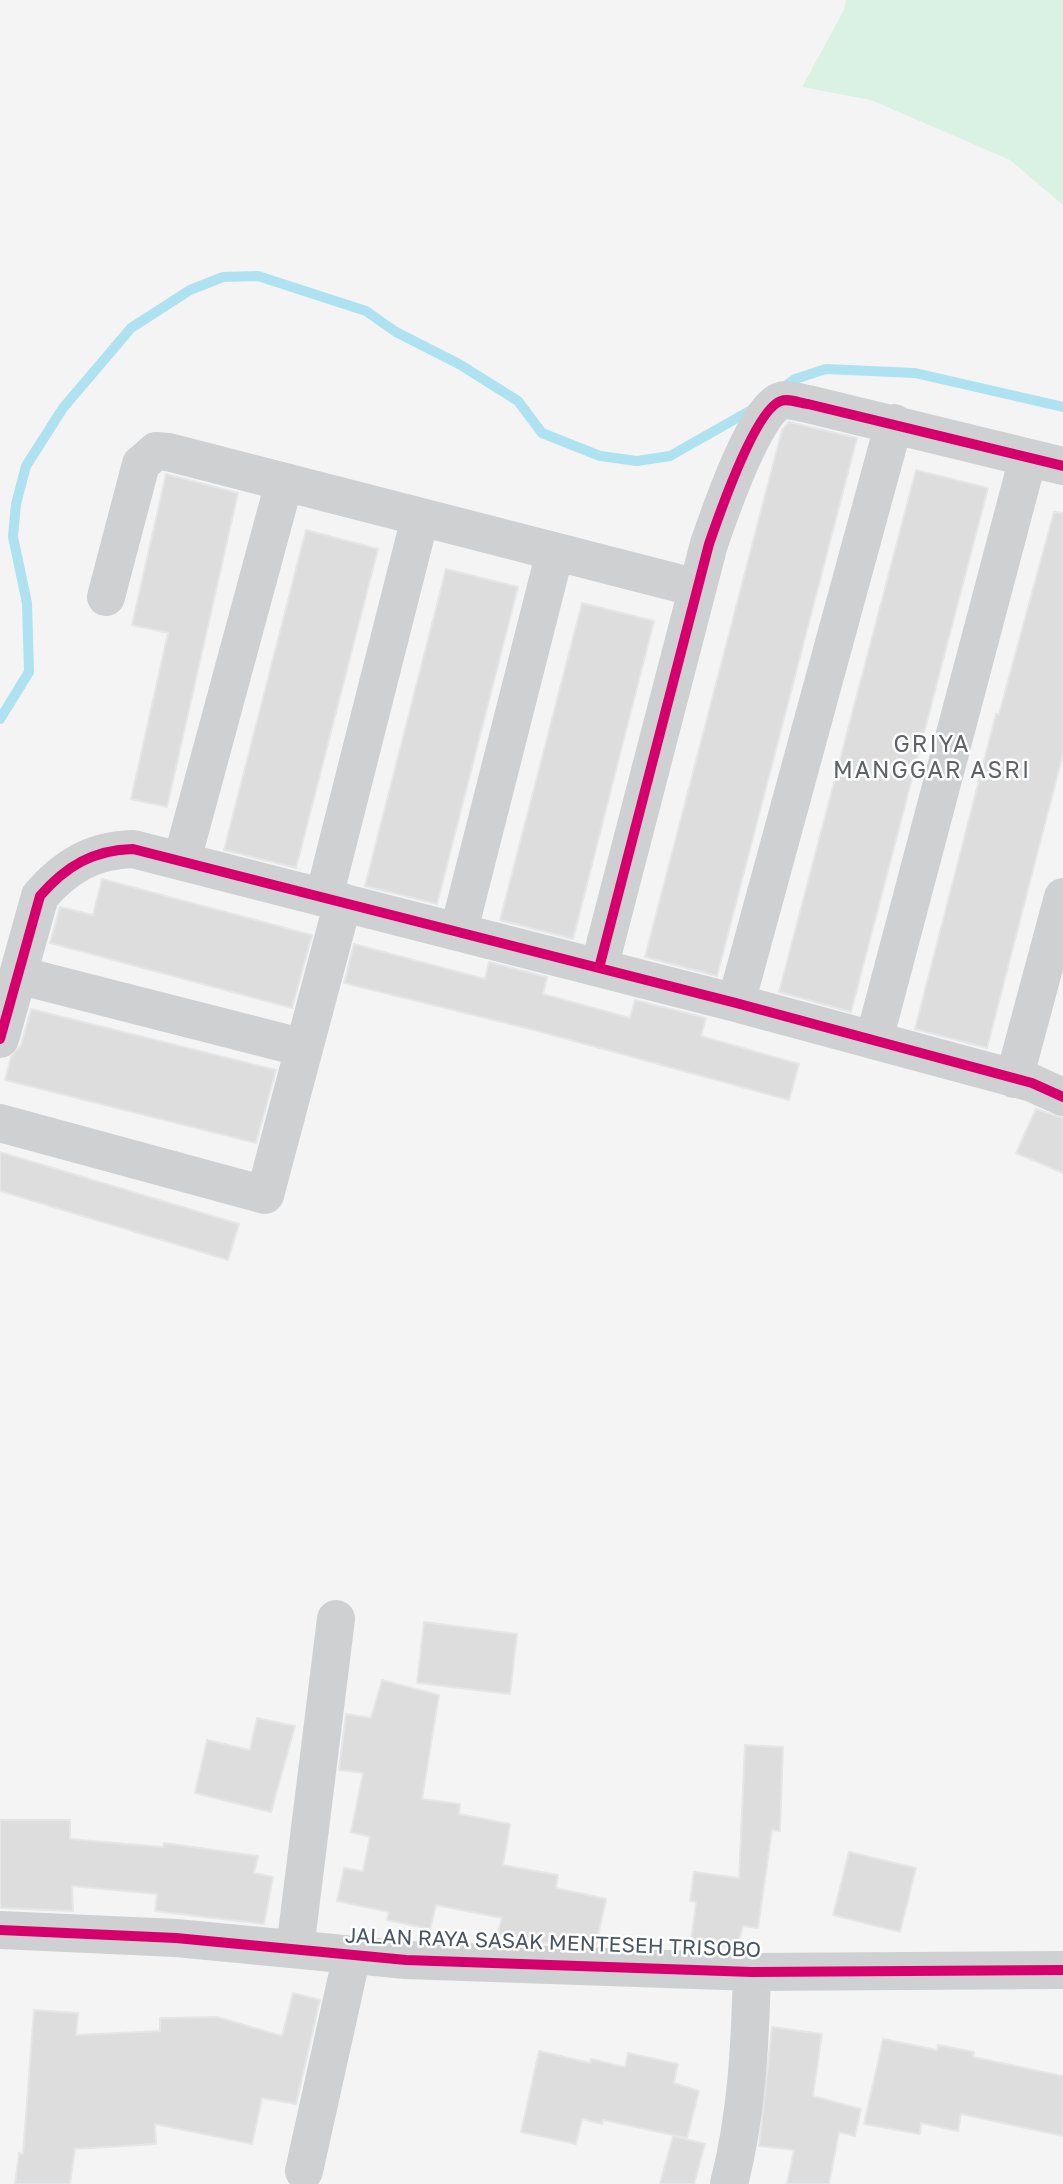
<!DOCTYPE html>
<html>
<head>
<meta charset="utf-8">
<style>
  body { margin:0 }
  canvas { display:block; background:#f4f4f4 }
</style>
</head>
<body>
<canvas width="1063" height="2184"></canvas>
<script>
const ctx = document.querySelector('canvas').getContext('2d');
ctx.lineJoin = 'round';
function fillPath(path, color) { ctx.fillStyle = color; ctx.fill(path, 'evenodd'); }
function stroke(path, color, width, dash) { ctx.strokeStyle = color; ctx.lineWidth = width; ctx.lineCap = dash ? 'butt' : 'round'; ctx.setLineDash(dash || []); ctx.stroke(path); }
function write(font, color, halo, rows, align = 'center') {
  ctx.font = font + ' "Golos Text",sans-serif'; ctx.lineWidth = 5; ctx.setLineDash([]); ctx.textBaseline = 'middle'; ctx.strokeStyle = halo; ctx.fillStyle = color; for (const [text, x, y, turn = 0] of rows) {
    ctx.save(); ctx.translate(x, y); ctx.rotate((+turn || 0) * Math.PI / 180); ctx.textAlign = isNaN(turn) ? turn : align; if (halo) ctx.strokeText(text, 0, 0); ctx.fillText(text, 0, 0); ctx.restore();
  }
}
const green = new Path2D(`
  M846 0H1063V205L1010 160 871 100 802 87 844 10Z`);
const stream = new Path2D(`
  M781 389 795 379 826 369 915 373 1063 407
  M0 719 29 672 27 603 13 537 16 504 26 466 63 408 131 328 190 290 223 277 258 276 366 311 396 332 459 364 518 401 542 433 600 456 637 461 670 456 753 409`);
const building = new Path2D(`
  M789 422 857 438 717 976 645 957 782 430Z
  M916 470 988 488 851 1012 779 992Z
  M166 474 238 493 167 807 131 799 168 633 132 625Z
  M1054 512 1063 513V754L987 1048 915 1029 996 714H999Z
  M306 530 378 549 296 868 224 850Z
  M446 569 518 587 437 904 365 886Z
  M582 603 654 621 573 939 500 920Z
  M102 879 312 935 292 1008 50 943 60 907 93 915Z
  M354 944 485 979 489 962 547 977 543 994 630 1018 635 1000 706 1018 701 1036 799 1064 789 1100 534 1030 344 983Z
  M31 1009 276 1070 256 1143 5 1080 11 1057 21 1045Z
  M1036 1109 1063 1118V1173L1016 1153Z
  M0 1152 239 1224 228 1260 0 1191Z
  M424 1622 517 1634 510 1694 417 1683Z
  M382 1680 439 1695 422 1799 460 1804 459 1814 510 1824 503 1865 558 1875 556 1888 606 1899 596 1945 523 1942 497 1935 502 1918 436 1905 430 1929 387 1920 389 1912 337 1901 344 1868 363 1871 370 1837 351 1832 363 1773 339 1770 346 1714 371 1718Z
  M257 1718 295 1726 271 1812 195 1793 207 1740 250 1750Z
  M745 1745 783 1747 780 1831 772 1830 758 1928 743 1926 737 1948 691 1942 696 1902 690 1901 694 1872 739 1878Z
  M0 1820H70V1839L163 1847 164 1843 258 1856 254 1873 273 1877 264 1924 155 1911 157 1894 72 1886 73 1911 0 1908Z
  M849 1852 916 1868 900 1932 833 1915Z
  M293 1993 320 2000 296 2104 262 2098 252 2144 155 2124 156 2144 75 2149 70 2184H15L19 2153 23 2154 34 2010 78 2013 76 2035 160 2031V2018L217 2017 282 2036Z
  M772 2027 822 2034 813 2096 861 2109 855 2136 839 2132 829 2184H787L794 2150 759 2146Z
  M883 2039 937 2050 938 2045 974 2052 973 2057 1063 2076V2136L961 2114 958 2131 921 2123 920 2134 864 2124Z
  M539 2051 590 2063 591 2059 625 2067 628 2053 678 2064 674 2083 699 2091 687 2138 603 2120 602 2124 582 2119 576 2144 521 2132Z
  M673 2136 705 2144 694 2184H660Z`);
const minor = new Path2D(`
  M106 597 141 464 156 451 168 452 697 588
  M182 860 284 483
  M324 897 420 518
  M459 930 555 552
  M599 968 709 544C718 518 755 409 781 401 788 398 800 403 808 404L1063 466
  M18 975 304 1048
  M736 1003 894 423
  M0 1039 40 896C66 866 93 850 133 849L736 1003 1032 1083 1063 1097
  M874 1040 1028 458
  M1014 1079 1063 897
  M0 1123 265 1195 343 902
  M0 1930 176 1938 406 1960 752 1972 1063 1970
  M295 1949 336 1619
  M304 2171 352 1955
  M729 2184C747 2114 750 2044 752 1972`);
const cycleway = new Path2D(`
  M599 968 709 544C718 518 755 409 781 401 788 398 800 403 808 404L1063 466
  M0 1039 40 896C66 866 93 850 133 849L736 1003 1032 1083 1063 1097
  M0 1930 176 1938 406 1960 752 1972 1063 1970`);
const streetNames = [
  ["JALAN RAYA SASAK MENTESEH TRISOBO",553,1943,2]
];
const neighbourhoodNames = [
  ["GRIYA",932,745],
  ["MANGGAR ASRI",932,771]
];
fillPath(green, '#d9f2e3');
stroke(stream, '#aee2f0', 10);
fillPath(building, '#ddddde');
stroke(building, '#e5e6e7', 2);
stroke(minor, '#ced0d2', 38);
stroke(cycleway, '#d6006c', 10);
write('21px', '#4a5661', '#fff', streetNames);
ctx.letterSpacing = '2px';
write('23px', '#5f6368', '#fff', neighbourhoodNames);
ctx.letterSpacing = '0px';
</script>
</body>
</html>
